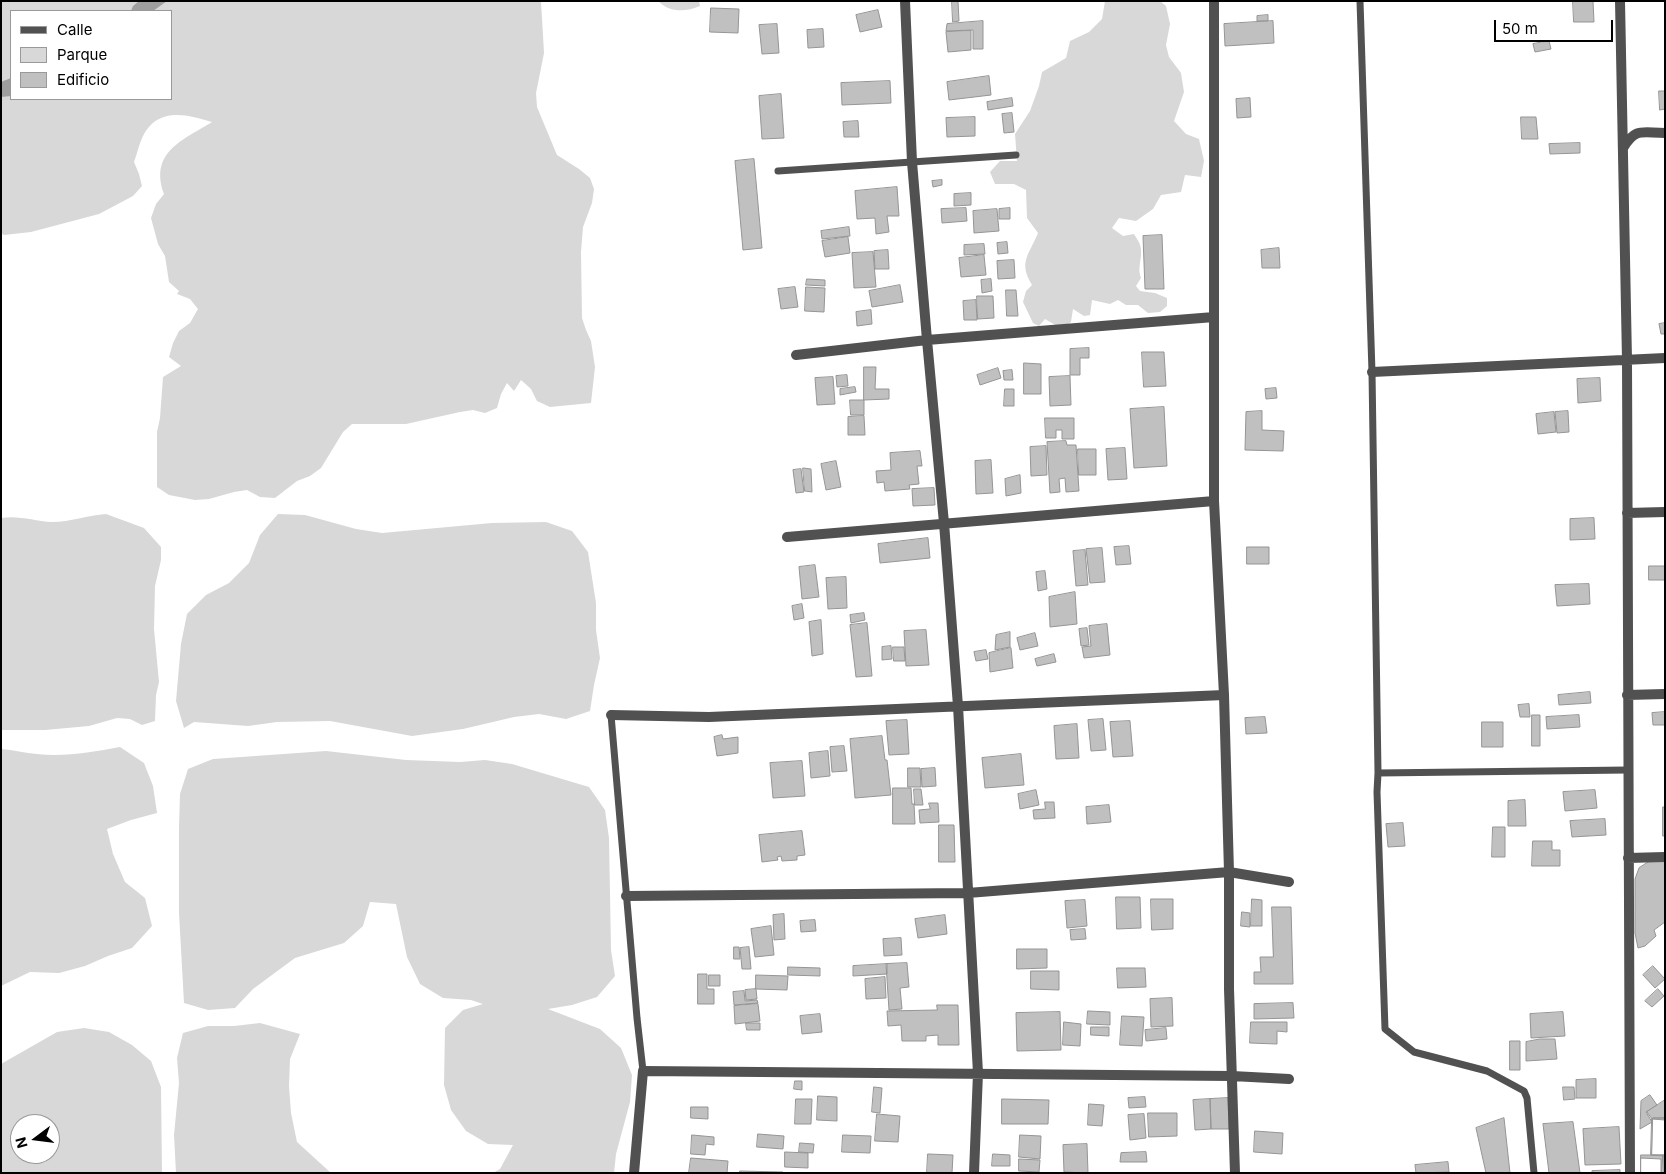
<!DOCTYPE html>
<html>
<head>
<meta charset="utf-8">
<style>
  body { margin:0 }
  #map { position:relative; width:1666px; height:1174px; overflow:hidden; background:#fff; font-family:Inter,sans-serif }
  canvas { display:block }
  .frame { position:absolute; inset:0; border:2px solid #000; pointer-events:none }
  .legend { position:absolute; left:10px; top:10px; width:162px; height:90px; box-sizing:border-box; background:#fff; border:1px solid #999; margin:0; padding:6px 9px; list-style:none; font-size:15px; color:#000 }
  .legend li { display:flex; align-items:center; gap:10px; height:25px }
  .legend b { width:25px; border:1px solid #999 }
  .north { position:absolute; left:10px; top:1114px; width:50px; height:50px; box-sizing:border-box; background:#fff; border:1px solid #999; border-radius:50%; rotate:255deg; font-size:14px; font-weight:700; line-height:20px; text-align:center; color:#000 }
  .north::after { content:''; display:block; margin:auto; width:18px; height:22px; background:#000; clip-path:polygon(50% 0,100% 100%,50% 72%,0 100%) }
  .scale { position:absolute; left:1494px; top:20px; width:119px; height:22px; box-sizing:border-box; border:2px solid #000; border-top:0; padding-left:6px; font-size:15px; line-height:18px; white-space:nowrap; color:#000; -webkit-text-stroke:4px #fff; paint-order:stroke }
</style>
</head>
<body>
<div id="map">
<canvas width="1666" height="1174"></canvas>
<div class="frame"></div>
<ul class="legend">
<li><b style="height:6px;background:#515151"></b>Calle</li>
<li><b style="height:14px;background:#d8d8d8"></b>Parque</li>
<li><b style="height:14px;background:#c0c0c0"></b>Edificio</li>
</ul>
<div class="north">N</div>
<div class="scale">50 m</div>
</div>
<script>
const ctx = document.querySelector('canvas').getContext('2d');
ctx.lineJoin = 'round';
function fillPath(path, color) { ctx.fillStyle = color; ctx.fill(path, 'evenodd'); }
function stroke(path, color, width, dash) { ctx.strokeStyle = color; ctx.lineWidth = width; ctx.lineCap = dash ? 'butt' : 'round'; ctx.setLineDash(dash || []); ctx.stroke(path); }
const green = new Path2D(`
  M1 1H541L544 53 536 93 537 107 557 155 579 169 590 178 594 189 592 203 583 227 581 252 582 318 586 330 591 341 595 367 591 403 550 407 537 401 531 389 521 380 514 391 507 383 501 394 497 408 485 413 473 410 460 412 406 424H352L343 432 321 468 310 476 297 481 275 498 260 497 247 490 234 492 209 499 195 500 169 495 157 487V432L160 418 163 377 181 366 169 357 173 343 179 331 190 323 198 309 190 299 177 294 179 291 169 282 165 256 158 244 151 218 156 204 164 194C149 152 183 140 212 122 186 114 158 107 143 136 139 144 137 154 134 162L139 174 142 186 133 196 99 214 31 232 4 235 1 233ZM11 11H171V99H11Z
  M658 1H699L700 6C686 12 670 13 658 1Z
  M1105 1H1160L1166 6 1170 24 1166 45 1169 57 1181 73 1184 92 1174 121 1186 134 1199 139 1204 161 1201 177 1185 175 1181 192 1161 195 1153 209 1136 221 1119 218 1112 228 1123 236 1134 234C1137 239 1141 244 1141 250 1142 260 1137 268 1141 278L1136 286 1140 291 1155 293 1167 298V306L1160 312 1148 313 1138 305H1126L1118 300 1110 304 1092 300 1090 315 1084 316 1073 309 1071 322 1062 329 1045 319 1039 326 1033 323 1023 302 1026 291 1032 285C1018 262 1029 255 1038 233L1027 218 1026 190 1014 184H995L990 172 1000 161H1017L1015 134 1030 111 1039 86 1042 72 1066 58 1070 41 1089 32 1102 19Z
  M106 514 144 528 161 547V560L155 586 154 629 159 682 156 695 155 721 142 725 130 719 117 718 89 726 45 730H1V518C19 515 34 521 52 522 70 522 88 515 106 514Z
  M278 514 305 515 356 529 382 533 492 523 546 522 572 531 588 552 596 603V630L600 658 594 685 590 711 566 719 539 714 514 717 463 729 412 736 330 721 277 722 248 726 194 722 184 728 176 701 181 644 187 614 206 595 229 583 249 563 260 535Z
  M120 747 144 763 153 786 157 813 131 820 107 829 113 854 125 882 145 898 152 926 132 948 108 956 85 966 59 973 30 972 1 986V749C13 750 25 753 37 754 65 757 92 752 120 747Z
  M326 751 406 760 460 762 485 760 512 764 589 787 605 810 609 838 611 950 615 976 597 997 572 1005 548 1009 600 1029 621 1048 632 1075 630 1102 616 1154 614 1173H493L500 1169 513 1145 488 1144 466 1131 451 1110 444 1085 445 1028 463 1010 483 1004 471 1000 443 998 420 984 407 957 396 904 370 902 363 926 344 943 295 958 253 989 235 1008 208 1010 184 1003 179 913V827L180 794 188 769 213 759Z
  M260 1023 300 1034 290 1059 289 1086 291 1113 297 1142 331 1173H176L174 1135 179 1083 177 1058 183 1033 208 1026H234Z
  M84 1028 109 1032 132 1045 151 1061 161 1087 162 1173H1V1064L57 1032ZM20 1124H50V1154H20Z`);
const water = new Path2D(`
  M139 1H167L153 11H131L133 6Z
  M11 78V96L1 97V82Z`);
const building = new Path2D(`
  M952 1H958L959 21 953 22Z
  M1573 1H1593L1594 22H1574Z
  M711 8 739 9 738 33 710 32Z
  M878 10 882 27 860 32 856 15Z
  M1268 15V21H1257V16Z
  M983 21V49H973V30L946 31 947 24Z
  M1273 21 1274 43 1225 46 1224 24Z
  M777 24 779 53 762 54 759 25Z
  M823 29 824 47 808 48 807 30Z
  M971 31V50L948 52 946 32Z
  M1549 41 1551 49 1535 52 1533 44Z
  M989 76 991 95 949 100 947 82Z
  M890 81 891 103 842 105 841 83Z
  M1659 91H1665V109L1660 110Z
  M781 94 784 138 762 139 759 96Z
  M1012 98 1013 106 988 110 987 102Z
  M1250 98 1251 117 1237 118 1236 99Z
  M1012 113 1014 132 1004 133 1002 114Z
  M975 117V136L947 137 946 118Z
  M1521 117H1536L1538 139H1522Z
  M858 121 859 137H844L843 122Z
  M1580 143V153L1550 154 1549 144Z
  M754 159 762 248 743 250 735 161Z
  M942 180V185L933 187 932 181Z
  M897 187 899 216H887L889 232 876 234 875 218 857 219 855 191Z
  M971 193V205L954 206V194Z
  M966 208 967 221 942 223 941 209Z
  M1010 208V219H999V209Z
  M997 209 999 231 974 233 973 211Z
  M849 227 850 236 822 239 821 231Z
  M1162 235 1164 289H1145L1143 236Z
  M848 237 850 253 825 257 822 241Z
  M1007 242 1008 253 998 254 997 243Z
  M984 244 985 254 964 255V245Z
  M1279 248 1280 268H1262L1261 250Z
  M888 250 889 269H875L874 251Z
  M873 252 876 287 854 288 852 253Z
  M984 255 986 275 961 277 959 258Z
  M1014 260 1015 278 998 279 997 261Z
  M807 279 825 280V286L806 285Z
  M991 279 992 291 982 293 981 280Z
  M900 285 903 302 872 307 869 291Z
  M795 287 798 307 781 309 778 289Z
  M806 287 825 288 824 312 805 311Z
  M1006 290H1016L1018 316H1007Z
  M977 296H993L994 318 978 319Z
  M976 300 977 320H964L963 301Z
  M871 310 872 324 857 326 856 312Z
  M1665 323V334H1661L1659 324Z
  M1089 348V358H1080V375H1070V349Z
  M1142 352H1164L1166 386 1144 387Z
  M1024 363 1041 364V394H1024Z
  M864 367H876L875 389H889V399L864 400Z
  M998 368 1001 378 980 385 977 375Z
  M1012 370 1013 380H1004L1003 371Z
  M847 375 848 386 837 387 836 376Z
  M1070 376 1071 405 1050 406 1049 377Z
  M833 377 835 404 817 405 815 378Z
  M1600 378 1601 401 1578 403 1577 379Z
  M855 387 856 392 840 395V389Z
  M1276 388 1277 398 1266 399 1265 389Z
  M1005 389H1014V406H1004Z
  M850 400H864V415H851Z
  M1164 407 1167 466 1134 468 1130 409Z
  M1262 411V430L1284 431 1283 451 1245 450 1246 412Z
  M1568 411 1569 432 1557 433 1555 412Z
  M1554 412 1556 432 1538 434 1536 414Z
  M864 416 865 435H848V417Z
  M1045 418H1074V439H1062V430H1056V438H1046Z
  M1066 441 1067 445H1076L1079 491 1066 492 1065 478 1059 479 1060 492 1050 493 1047 442Z
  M1046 446 1047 475 1031 476 1030 447Z
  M1125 448 1127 479 1108 480 1106 449Z
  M1078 449H1096V475H1079Z
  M920 451 922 466H917L919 484 909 485 910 489 885 491 884 482 877 483 876 471 891 470 890 453Z
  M991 460 993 493 976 494 975 461Z
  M836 461 841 487 826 490 821 464Z
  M803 468 811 469 812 492 805 491Z
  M801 469 804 492 796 493 793 470Z
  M1020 475 1021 493 1006 496 1005 479Z
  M934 488 935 505 913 506 912 489Z
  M1594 518 1595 539 1570 540V519Z
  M928 538 930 558 880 563 878 544Z
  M1129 546 1131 564 1116 565 1114 547Z
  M1247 547H1269V564H1247Z
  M1102 548 1105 582 1090 583 1086 549Z
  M1085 550 1088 585 1076 586 1073 551Z
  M815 565 819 597 802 599 799 567Z
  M1649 566H1665V580H1649Z
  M1045 571 1047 589 1038 591 1036 572Z
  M846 577 847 608 828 609 826 578Z
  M1589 584 1590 604 1557 606 1555 585Z
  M1075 592 1077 624 1050 627 1049 597Z
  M802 604 804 618 794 620 792 606Z
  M864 613 865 620 851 623 850 615Z
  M821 620 823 654 812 656 809 622Z
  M867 623 872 676 856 677 850 625Z
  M1107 624 1110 655 1084 658 1082 647 1091 646 1089 626Z
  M1087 628 1089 645 1081 646 1079 629Z
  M926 630 929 665 906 666 904 631Z
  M1010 632V647L995 650 996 635Z
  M1035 633 1038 646 1020 650 1017 638Z
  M891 646 892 659 882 660V647Z
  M893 647H904L905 661H894Z
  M1011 648 1013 668 990 672 989 653Z
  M986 650 988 659 976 661 974 652Z
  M1054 654 1056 662 1037 666 1035 659Z
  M1590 692 1591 703 1559 705 1558 695Z
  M1529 704 1530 717H1520L1518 705Z
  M1665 712V725H1653L1652 713Z
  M1532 715H1540V746H1532Z
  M1579 715 1580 727 1547 729 1546 717Z
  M1265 717 1267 733 1246 734 1245 718Z
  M1103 719 1106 750 1091 751 1088 720Z
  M907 720 909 754 889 755 886 721Z
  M1130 721 1133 756 1113 757 1110 722Z
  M1482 722H1503V747H1482Z
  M1077 724 1079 758 1056 759 1054 726Z
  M722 735 723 739 738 737V753L717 756 714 737Z
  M882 736 885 760H887L891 795 855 798 850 739Z
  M844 746 847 771 832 772 830 747Z
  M828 751 830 776 811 778 809 753Z
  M1021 754 1024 785 985 788 982 758Z
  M802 761 805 796 773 798 770 763Z
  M908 768H920L921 787H908Z
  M935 768 936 786 922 787 921 769Z
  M893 788H911L912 804H914L915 824H893Z
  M914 789H921L923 805H915Z
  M1036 790 1039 805 1020 809 1018 794Z
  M1595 790 1597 808 1565 811 1563 792Z
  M1525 800 1526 826H1508V801Z
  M1045 802H1054L1055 818 1034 819 1033 810 1045 809Z
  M929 803H938L939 822 920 823 919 810 930 809Z
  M1109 805 1111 822 1087 824 1086 807Z
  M1663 807H1665V836H1663Z
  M1605 819 1606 835 1572 837 1570 821Z
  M1403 823 1405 846 1388 847 1386 824Z
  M939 825H954L955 862H939Z
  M1493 827H1505V857H1492Z
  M802 831 805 855 797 856V860L782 861 781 856 777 857 778 860 762 862 759 835Z
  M1533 841H1552V850H1560V866H1532Z
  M1650 861H1665V922L1654 930 1656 936 1645 946 1638 948 1635 933V879L1639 868Z
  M1116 897H1140L1141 928 1117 929Z
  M1151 899H1173V929L1152 930Z
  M1252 899 1262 900V926H1251Z
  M1085 900 1087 926 1067 928 1065 901Z
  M1272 907H1291L1293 984H1254V972H1261L1260 957H1273Z
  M1242 912 1250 913V927L1241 926Z
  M784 914 785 939 774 940 773 915Z
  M945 915 947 934 918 938 915 919Z
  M815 920 816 931 801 932 800 921Z
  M771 926 774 955 755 957 751 929Z
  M1085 929 1086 939 1071 940 1070 930Z
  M901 938 902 955 884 956 883 939Z
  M734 947H739L740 959H734Z
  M749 947 751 969H742L740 948Z
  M1017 949H1047V968L1017 969Z
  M907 963 909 987 900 988 902 1009 889 1010 886 964Z
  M887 964V974L853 976V966Z
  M1653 966 1665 979 1655 988 1643 975Z
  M788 967 820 968V976L788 975Z
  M1117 968H1145L1146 987 1118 988Z
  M1031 971H1059V990L1031 989Z
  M698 974H707V989H714V1004H698Z
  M709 975H720V986H709Z
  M756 975 788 976 787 990 756 989Z
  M885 977 886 998 866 999 865 979Z
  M756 989 757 999 746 1000 745 990Z
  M1658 989 1664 996 1652 1007 1645 1001Z
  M744 991 745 1001 757 1000 758 1003 734 1005 733 992Z
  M1172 998 1173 1026 1151 1027 1150 999Z
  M1293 1003 1294 1018 1254 1019V1004Z
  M758 1004 760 1021 735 1024 734 1006Z
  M937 1005H958L959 1045H938V1035L926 1036V1041H902L901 1025 888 1026 887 1011 937 1010Z
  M1088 1011 1110 1012V1025L1087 1024Z
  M1060 1012 1061 1050 1017 1051 1016 1013Z
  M1563 1012 1565 1036 1531 1038 1530 1014Z
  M820 1014 822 1032 802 1034 800 1016Z
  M1122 1016 1144 1017 1142 1046 1120 1045Z
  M1064 1022 1081 1024 1080 1046 1063 1045Z
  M1251 1022H1287V1032L1277 1031V1044L1250 1043Z
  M746 1023H760V1030H747Z
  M1091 1027H1109V1036L1091 1035Z
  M1166 1028 1167 1039 1146 1041 1145 1030Z
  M1540 1039H1555L1557 1059 1526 1061V1042Z
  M1510 1041H1520V1070H1510Z
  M1596 1079V1098H1576V1080Z
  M795 1081H802V1090L794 1089Z
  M874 1087 882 1088 880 1113 872 1112Z
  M1563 1087H1574L1575 1099 1564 1100Z
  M1650 1095 1657 1105 1646 1112 1652 1122 1640 1129 1641 1101Z
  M818 1096 837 1097V1121L817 1120Z
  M1145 1097 1146 1107 1129 1108 1128 1098Z
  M1228 1098 1229 1129H1211L1210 1099Z
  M796 1099H812L811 1124H795Z
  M1002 1099 1049 1100 1048 1124H1002Z
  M1210 1099 1211 1129 1195 1130 1193 1100Z
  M1665 1100V1118H1653L1652 1119 1647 1112Z
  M1089 1104 1104 1105 1102 1126 1088 1125Z
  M691 1107H708V1119L691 1118Z
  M1148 1113H1177V1136L1149 1137Z
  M877 1114 900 1116 898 1142 875 1141Z
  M1144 1114 1146 1138 1130 1140 1128 1115Z
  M1504 1118 1510 1173H1486L1476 1128Z
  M1653 1118H1665V1155H1652Z
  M1652 1119 1665 1120V1156L1651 1155Z
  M1573 1122 1580 1173H1549L1543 1124Z
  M1619 1127 1621 1164 1585 1165 1583 1129Z
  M1255 1131 1283 1133 1282 1154 1254 1152Z
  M758 1134 784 1136 783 1149 757 1147Z
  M692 1135 714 1137V1145L706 1144 705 1155 691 1154Z
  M843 1135 871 1136 870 1153 842 1152Z
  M1020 1135 1041 1136 1040 1159 1019 1157Z
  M800 1143 814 1144 813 1153 799 1152Z
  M1087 1144 1088 1173 1064 1172 1063 1145Z
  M785 1152 808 1153V1168L785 1167Z
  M1146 1152 1147 1162H1120L1121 1153Z
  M928 1154 953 1155 952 1173H927Z
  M993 1154 1010 1155V1166H992Z
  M1641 1155H1663V1173H1641Z
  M1663 1155H1665V1173H1662Z
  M691 1158 728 1161 727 1173H689Z
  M1641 1158 1661 1159V1173H1641Z
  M1019 1159 1040 1160 1039 1172 1019 1171Z
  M1448 1162 1449 1172 1416 1173 1415 1165Z
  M1620 1170V1173H1592V1171Z
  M740 1171 783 1172V1173H740Z`);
const service = new Path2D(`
  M1360 1 1372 372 1378 773 1377 792 1385 1029 1414 1052 1487 1071 1524 1091 1527 1098 1534 1173
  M778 171 1016 155
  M611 715 637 1018 643 1071
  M1378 773 1628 770`);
const minor = new Path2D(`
  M905 1 912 162 927 340 944 523 958 706 978 1073 974 1173
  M1214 1V501L1224 695 1229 872V989L1235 1173
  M1620 1 1627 360 1630 1173
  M1623 148C1636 127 1642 133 1665 133
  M796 355 927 340 1214 317
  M1372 372 1665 358
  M1627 513 1665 512
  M787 537 1214 501
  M1627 695 1665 694
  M611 715 709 717 1224 695
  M1628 858 1665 857
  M626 896 968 893 1229 872 1289 882
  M634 1173 643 1071 1232 1076 1289 1079`);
fillPath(green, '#d8d8d8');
fillPath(water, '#9f9f9f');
fillPath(building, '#c0c0c0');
stroke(building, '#959595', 1);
stroke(service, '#515151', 7);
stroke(minor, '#515151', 10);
</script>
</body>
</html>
